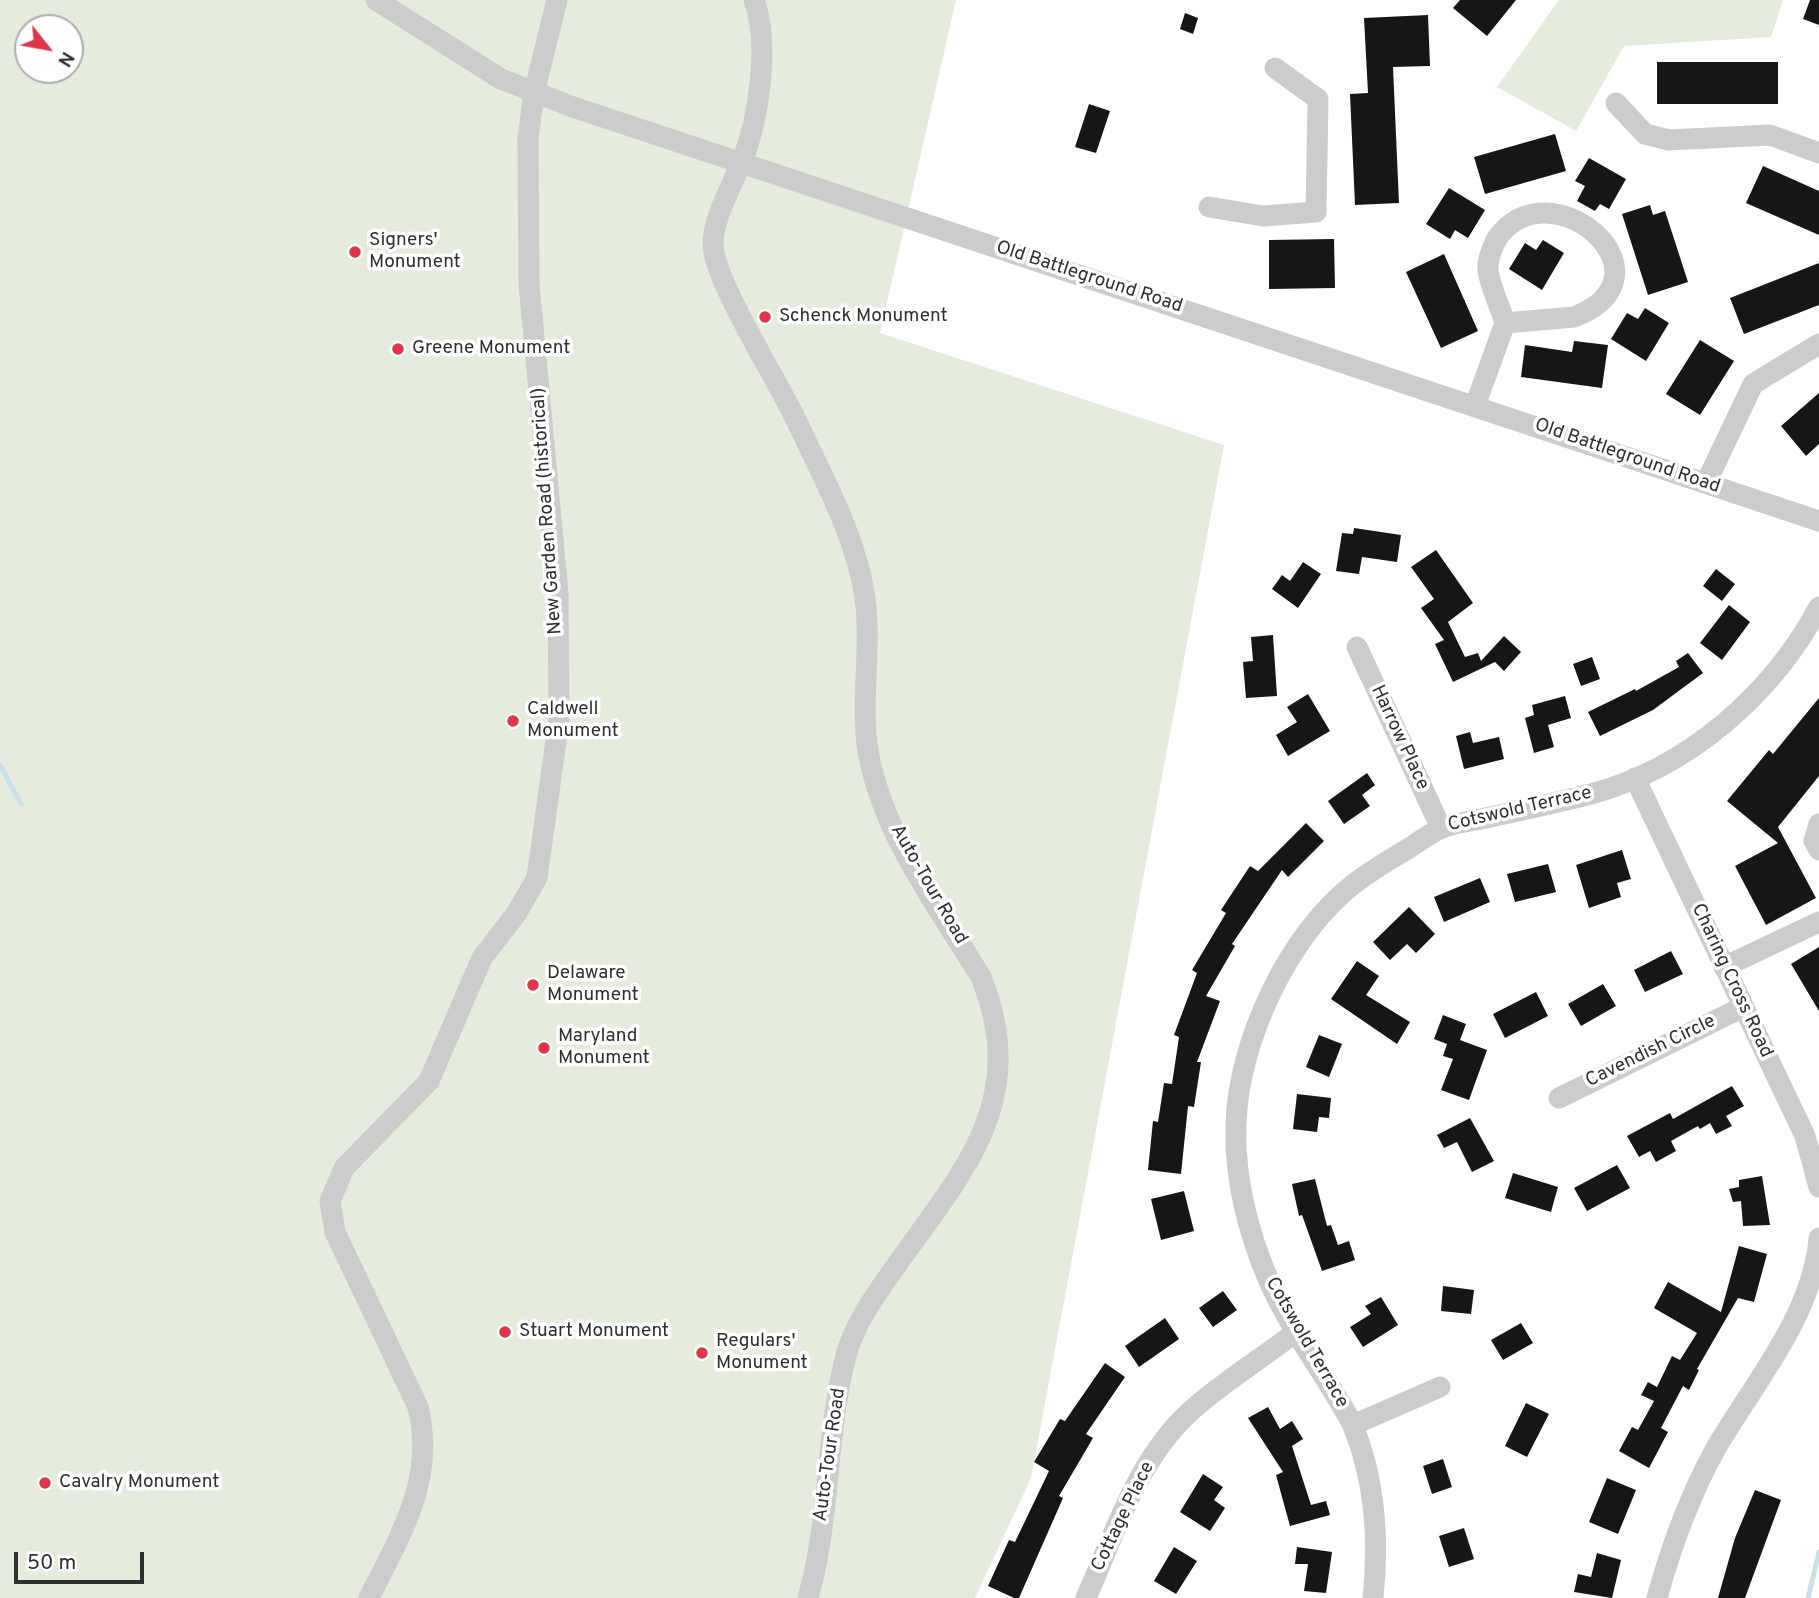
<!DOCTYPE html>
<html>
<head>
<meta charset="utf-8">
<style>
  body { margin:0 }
  #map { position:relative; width:1819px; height:1598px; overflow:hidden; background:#fff; font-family:Overpass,sans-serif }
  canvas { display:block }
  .north { position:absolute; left:14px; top:14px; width:70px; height:70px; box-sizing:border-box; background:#fff; border:2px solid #acacac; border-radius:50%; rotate:121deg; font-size:19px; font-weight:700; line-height:28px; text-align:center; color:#2f2f2f }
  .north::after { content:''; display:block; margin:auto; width:24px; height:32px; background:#e0364c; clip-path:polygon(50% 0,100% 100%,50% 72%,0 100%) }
  .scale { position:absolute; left:14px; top:1552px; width:130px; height:32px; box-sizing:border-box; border:4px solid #2f2f2f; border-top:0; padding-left:9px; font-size:21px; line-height:24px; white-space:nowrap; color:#2f2f2f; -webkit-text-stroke:5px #fff; paint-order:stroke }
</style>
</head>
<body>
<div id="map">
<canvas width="1819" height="1598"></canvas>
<div class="north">N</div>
<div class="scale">50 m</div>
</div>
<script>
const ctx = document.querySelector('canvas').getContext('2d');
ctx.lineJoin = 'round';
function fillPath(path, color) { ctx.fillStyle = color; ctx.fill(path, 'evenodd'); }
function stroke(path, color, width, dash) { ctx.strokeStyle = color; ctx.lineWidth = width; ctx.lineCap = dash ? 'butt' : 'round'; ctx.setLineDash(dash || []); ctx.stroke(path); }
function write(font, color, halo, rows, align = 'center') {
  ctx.font = font + ' Overpass,sans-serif'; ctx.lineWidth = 7; ctx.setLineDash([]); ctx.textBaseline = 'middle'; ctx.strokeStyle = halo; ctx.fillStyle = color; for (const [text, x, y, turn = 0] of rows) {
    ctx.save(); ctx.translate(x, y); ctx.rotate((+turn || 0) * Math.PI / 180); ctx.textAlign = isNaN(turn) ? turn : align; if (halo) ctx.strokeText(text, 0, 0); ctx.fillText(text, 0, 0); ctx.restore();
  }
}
const green = new Path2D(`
  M0 0H956L880 333 1224 445 1031 1478 975 1598H0ZM28 28H70V70H28Z
  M1559 0H1783L1771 37 1624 46 1576 131 1497 87Z`);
const stream = new Path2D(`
  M0 765 21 804
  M1808 1598 1819 1552`);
const building = new Path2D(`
  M1460 0H1516L1487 36 1453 8Z
  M1810 0H1819V25L1803 19Z
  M1185 13 1198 18 1193 34 1180 29Z
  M1428 15 1430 66 1393 67 1399 203 1355 205 1350 94 1368 93 1364 18Z
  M1657 62H1778V104H1657Z
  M1089 104 1110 111 1096 153 1075 147Z
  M1555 134 1566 171 1485 194 1474 157Z
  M1589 158 1626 179 1609 209 1600 204 1595 211 1577 201 1585 186 1575 181Z
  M1763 166 1819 191V235L1746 203Z
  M1449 188 1485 210 1468 238 1455 230 1450 239 1426 224Z
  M1650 205 1653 215 1665 211 1688 282 1648 295 1622 214Z
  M1334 239 1335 288 1269 289V240Z
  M1543 240 1564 253 1542 290 1509 269 1525 243 1536 250Z
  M1444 254 1478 331 1441 348 1406 272Z
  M1819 263V305L1744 334 1730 298Z
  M1645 308 1669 323 1646 361 1611 339 1627 313 1638 319Z
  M1700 340 1734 361 1700 415 1666 394Z
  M1574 341 1608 345 1602 388 1521 377 1525 345 1572 352Z
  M1819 393V444L1806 456 1781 426Z
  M1354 528 1401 535 1397 562 1362 557 1359 574 1336 571 1342 533 1353 534Z
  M1436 550 1473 603 1448 622 1465 657 1478 653 1481 661 1504 636 1521 652 1504 671 1495 662 1453 682 1435 644 1444 640 1421 608 1434 599 1411 567Z
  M1303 562 1321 574 1298 608 1272 589 1282 575 1290 581Z
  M1716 569 1735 584 1722 601 1703 586Z
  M1729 605 1750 622 1722 660 1700 643Z
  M1273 635 1277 696 1246 698 1243 662 1253 661 1251 637Z
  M1688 653 1703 673 1653 710 1600 736 1588 712 1635 689 1636 691 1679 667 1676 661Z
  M1592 657 1600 679 1581 686 1573 664Z
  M1308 694 1330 731 1288 756 1276 735 1297 722 1287 707Z
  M1565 696 1571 718 1548 725 1554 747 1534 753 1525 718 1534 715 1532 705Z
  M1819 698V776L1778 827 1816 898 1766 925 1735 866 1778 843 1727 801 1769 750 1773 754Z
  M1470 732 1473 743 1499 737 1504 759 1464 769 1456 736Z
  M1367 773 1375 785 1362 795 1370 806 1344 824 1328 801Z
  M1306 823 1324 841 1288 877 1282 870 1232 944 1235 946 1206 996 1220 1001 1197 1062H1201L1194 1107 1188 1106 1181 1174 1148 1170 1153 1121 1158 1122 1164 1083 1172 1084 1179 1037 1174 1035 1197 973 1192 970 1226 913 1221 910 1250 866 1258 871Z
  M1622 850 1631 879 1617 883 1621 897 1589 908 1576 865Z
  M1548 864 1556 892 1515 902 1507 874Z
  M1480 878 1490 902 1444 922 1434 897Z
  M1409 907 1435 934 1416 953 1407 944 1390 960 1373 942Z
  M1819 947V1011L1791 964Z
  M1671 951 1683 974 1645 992 1634 970Z
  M1357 961 1379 976 1366 995 1410 1022 1397 1044 1331 999Z
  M1603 984 1616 1006 1581 1026 1568 1004Z
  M1536 992 1548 1016 1505 1038 1493 1014Z
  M1443 1015 1466 1024 1460 1040 1487 1050 1469 1100 1441 1090 1453 1059 1443 1056 1447 1044 1434 1039Z
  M1319 1035 1342 1044 1329 1077 1306 1067Z
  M1732 1086 1744 1106 1726 1116 1732 1126 1716 1134 1710 1123 1700 1129 1698 1126 1671 1141 1676 1151 1656 1162 1650 1151 1639 1157 1627 1136 1670 1113 1673 1119Z
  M1297 1094 1331 1098 1329 1118 1319 1117 1317 1132 1293 1129Z
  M1470 1118 1494 1161 1472 1172 1457 1142 1444 1148 1437 1135Z
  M1617 1165 1630 1188 1587 1211 1574 1188Z
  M1513 1173 1558 1187 1551 1212 1505 1198Z
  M1762 1176 1770 1225 1743 1226 1741 1201 1733 1202 1729 1189 1739 1187V1180Z
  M1315 1179 1327 1226 1331 1225 1338 1245 1349 1241 1355 1260 1322 1271 1302 1215 1299 1216 1292 1184Z
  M1184 1191 1194 1231 1161 1240 1151 1199Z
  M1739 1246 1767 1254 1754 1302 1738 1298 1697 1369 1699 1370 1689 1390 1683 1386 1661 1428 1668 1432 1649 1468 1619 1451 1632 1427 1638 1430 1654 1401 1641 1395 1648 1382 1657 1387 1672 1356 1680 1360 1697 1333 1654 1308 1668 1282 1721 1312Z
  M1443 1286 1474 1290 1471 1314 1441 1311Z
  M1223 1291 1237 1310 1213 1327 1199 1308Z
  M1381 1297 1398 1325 1363 1347 1350 1327 1371 1314 1365 1306Z
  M1165 1318 1179 1339 1139 1367 1125 1346Z
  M1521 1323 1533 1343 1503 1360 1491 1340Z
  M1105 1363 1125 1377 1086 1434 1093 1438 1059 1496 1063 1498 1019 1598H1014L988 1586 1009 1540 1015 1542 1049 1471 1034 1462 1060 1419 1065 1421Z
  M1526 1403 1549 1414 1527 1457 1505 1446Z
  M1268 1407 1280 1429 1292 1421 1303 1439 1292 1446 1311 1505 1326 1501 1330 1515 1290 1526 1276 1475 1283 1472 1248 1418Z
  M1443 1459 1452 1487 1432 1494 1423 1466Z
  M1203 1474 1223 1487 1214 1500 1225 1508 1210 1531 1180 1512Z
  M1607 1478 1636 1490 1618 1534 1589 1522Z
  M1755 1490 1781 1500 1745 1598H1718L1735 1538Z
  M1464 1528 1474 1559 1449 1567 1439 1536Z
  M1174 1547 1197 1561 1176 1594 1154 1581Z
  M1297 1547 1332 1552 1326 1593 1304 1591 1308 1564H1295Z
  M1597 1553 1621 1560 1612 1598 1574 1592 1578 1574 1591 1577Z`);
const minor = new Path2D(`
  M376 0 501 79 573 107 1819 521
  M754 0C770 43 759 119 742 161 732 186 713 217 713 245 714 281 781 386 799 426 825 482 856 536 865 598 872 649 860 700 868 751 882 833 938 907 981 977 1032 1105 959 1175 891 1273 874 1297 855 1324 847 1352 825 1433 831 1518 808 1598
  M1616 103 1645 134 1669 140 1770 135 1819 153
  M1209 207 1263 216 1316 212 1318 99 1275 68
  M1475 406 1505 323 1574 317C1677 277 1559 170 1502 232 1494 240 1487 260 1488 271 1491 289 1500 306 1505 323
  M1706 483 1753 384 1819 344
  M1357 647 1441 828
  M1635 778 1805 1136 1819 1187
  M1819 824 1814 841 1819 850
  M1724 967 1819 922
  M1559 1098 1743 1007
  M1353 1425 1440 1387
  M369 1598C400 1535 436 1480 418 1407L335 1232 330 1201 344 1168 429 1081 482 958 516 914 537 878 559 719 558 593 529 284 528 138 534 93 557 0
  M1086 1598C1115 1533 1138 1457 1193 1409 1225 1381 1262 1358 1296 1332
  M1373 1598C1379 1541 1375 1480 1353 1426 1348 1414 1339 1402 1333 1391 1311 1355 1286 1320 1269 1281 1248 1233 1234 1177 1236 1124 1238 1042 1289 933 1355 883 1371 871 1389 860 1406 850 1417 843 1429 834 1440 829 1454 823 1472 821 1486 818 1521 810 1556 803 1591 794 1688 768 1772 695 1819 607
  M1657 1598C1671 1547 1690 1495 1716 1448 1754 1383 1813 1315 1819 1238`);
const markers = [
  [355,252,7,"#e0364c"],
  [765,317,7,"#e0364c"],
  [398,349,7,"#e0364c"],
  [513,721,7,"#e0364c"],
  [533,985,7,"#e0364c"],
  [544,1048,7,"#e0364c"],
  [505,1332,7,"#e0364c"],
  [702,1353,7,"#e0364c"],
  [45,1483,7,"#e0364c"]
];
const poiNames = [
  ["Signers'",369,241],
  ["Monument",369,263],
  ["Schenck Monument",779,317],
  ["Greene Monument",412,349],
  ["Caldwell",527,710],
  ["Monument",527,732],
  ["Delaware",547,974],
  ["Monument",547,996],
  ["Maryland",558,1037],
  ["Monument",558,1059],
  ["Stuart Monument",519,1332],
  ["Regulars'",716,1342],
  ["Monument",716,1364],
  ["Cavalry Monument",59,1483]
];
const streetNames = [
  ["Old Battleground Road",1089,278,18],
  ["Old Battleground Road",1627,457,19],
  ["New Garden Road (historical)",548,511,-94],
  ["Harrow Place",1399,738,65],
  ["Cotswold Terrace",1520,810,-13],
  ["Auto-Tour Road",928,885,60],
  ["Charing Cross Road",1731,981,65],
  ["Cavendish Circle",1651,1052,-26],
  ["Cotswold Terrace",1306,1343,60],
  ["Auto-Tour Road",831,1455,-82],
  ["Cottage Place",1124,1517,-64]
];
fillPath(green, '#e5ebdd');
stroke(stream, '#c9e0eb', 5);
fillPath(building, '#161616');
stroke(minor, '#ccc', 21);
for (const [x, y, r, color] of markers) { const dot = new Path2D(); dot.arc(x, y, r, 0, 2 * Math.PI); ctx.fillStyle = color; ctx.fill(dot); stroke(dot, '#fff', 2.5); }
write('19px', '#2f2f2f', '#fff', poiNames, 'left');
write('19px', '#2f2f2f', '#fff', streetNames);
</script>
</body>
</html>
